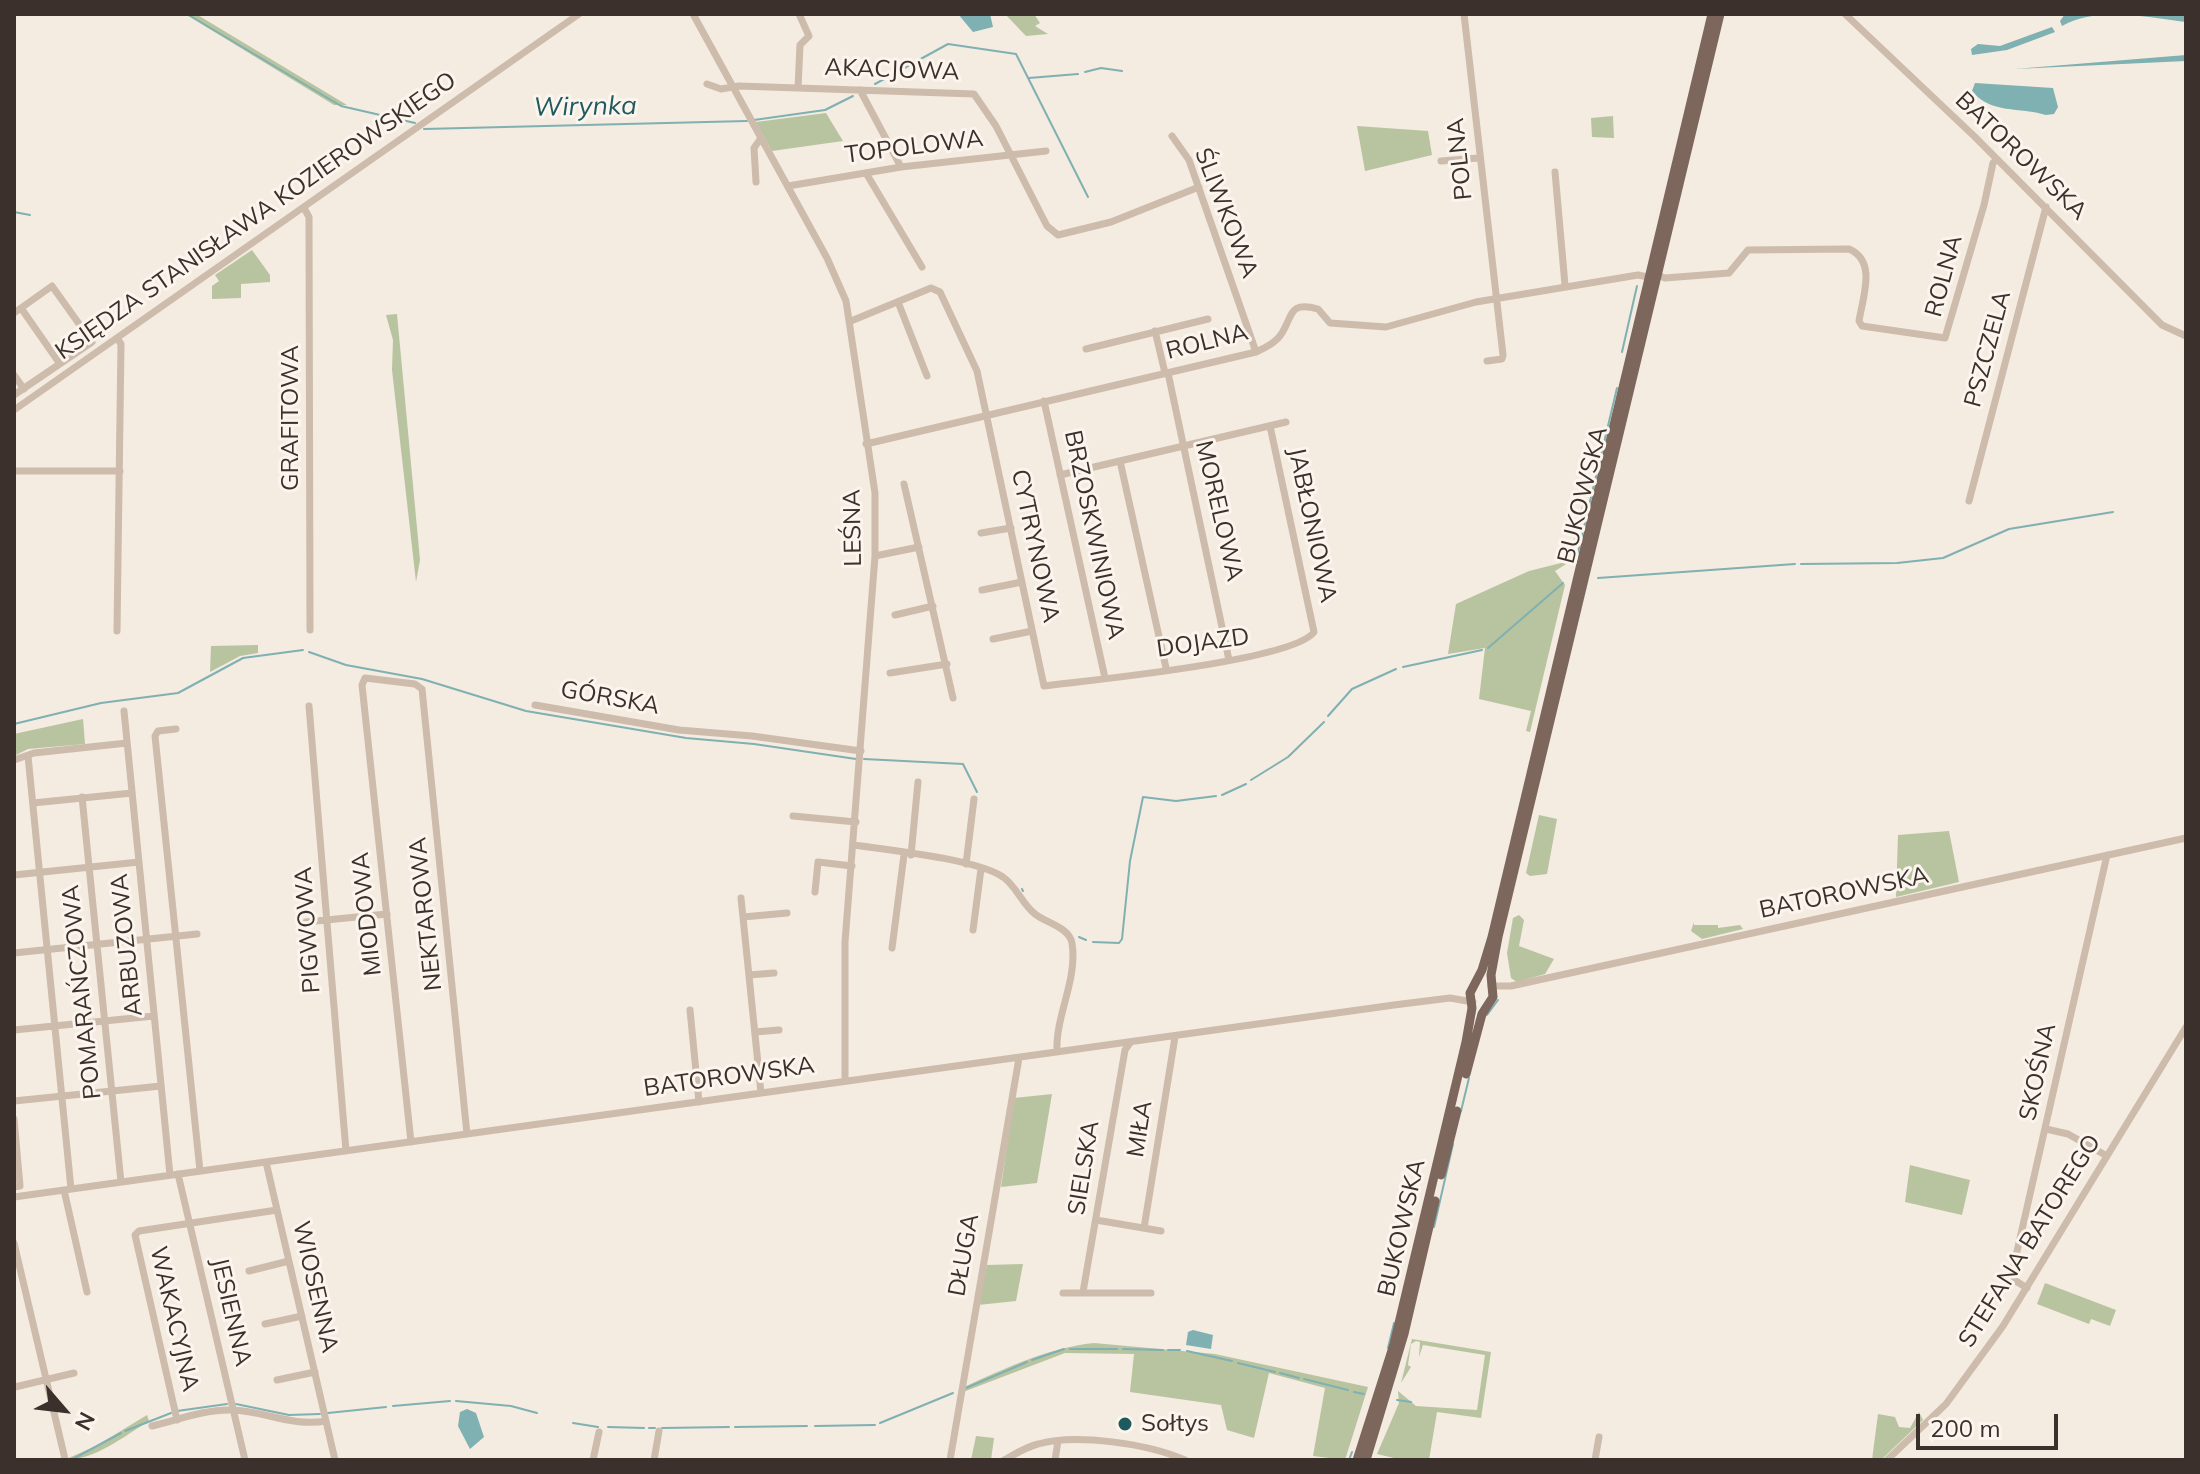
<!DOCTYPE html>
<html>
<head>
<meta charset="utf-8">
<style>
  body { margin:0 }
  #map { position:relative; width:2200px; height:1474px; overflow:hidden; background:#f4ebe1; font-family:Mulish,sans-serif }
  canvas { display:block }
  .frame { position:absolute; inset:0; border:16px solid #3b302b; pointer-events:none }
  .north { position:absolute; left:24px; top:1370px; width:80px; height:80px; -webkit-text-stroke:6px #fbf5ee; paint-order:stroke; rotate:118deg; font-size:22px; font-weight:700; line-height:32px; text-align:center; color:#3b302b }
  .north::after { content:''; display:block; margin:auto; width:28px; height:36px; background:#3b302b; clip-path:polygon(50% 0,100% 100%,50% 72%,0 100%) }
  .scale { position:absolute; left:1916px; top:1414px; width:142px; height:36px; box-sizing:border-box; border:4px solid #3b302b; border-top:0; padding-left:10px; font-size:24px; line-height:28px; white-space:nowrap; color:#3b302b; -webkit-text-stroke:6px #fbf5ee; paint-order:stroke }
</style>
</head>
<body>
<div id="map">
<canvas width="2200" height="1474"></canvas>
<div class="frame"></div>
<div class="north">N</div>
<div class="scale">200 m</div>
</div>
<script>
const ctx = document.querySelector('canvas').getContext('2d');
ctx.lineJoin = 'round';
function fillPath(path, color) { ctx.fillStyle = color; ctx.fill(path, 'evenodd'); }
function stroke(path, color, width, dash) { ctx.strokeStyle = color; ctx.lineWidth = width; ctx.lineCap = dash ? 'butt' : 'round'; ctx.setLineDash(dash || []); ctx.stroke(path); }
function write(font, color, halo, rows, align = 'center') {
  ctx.font = font + ' Mulish,sans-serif'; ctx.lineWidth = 6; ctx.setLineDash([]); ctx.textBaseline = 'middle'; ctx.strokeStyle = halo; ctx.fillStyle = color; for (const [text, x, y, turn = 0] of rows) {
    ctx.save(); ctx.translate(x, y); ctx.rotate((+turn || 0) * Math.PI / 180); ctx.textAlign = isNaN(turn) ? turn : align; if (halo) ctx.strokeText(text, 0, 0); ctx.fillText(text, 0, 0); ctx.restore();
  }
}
const green = new Path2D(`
  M185 14H196L347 105H334Z
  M1005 14H1034L1040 23 1035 26 1048 34 1026 36Z
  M826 113 843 141 772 151 756 122Z
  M1613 116 1614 138 1592 137 1591 118Z
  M1357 126 1428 131 1432 155 1365 171Z
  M252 250 270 275V282L241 284V298L212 299V286L219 281 215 275Z
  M397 314 420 560 416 582 392 370 393 340 386 315Z
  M1592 463 1571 561 1555 571 1565 585 1530 732 1526 731 1531 711 1479 699 1485 648 1448 654 1456 604 1529 571 1569 561Z
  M258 645V653L240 656 210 672 211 646Z
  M83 719 85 744 28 749 14 756V734Z
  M1539 815 1557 819 1547 874 1530 876 1526 873Z
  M1949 831 1959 882 1896 897 1898 835Z
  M1519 915 1524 920 1519 946 1554 959 1545 974 1517 982 1511 978 1507 953 1513 918Z
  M1694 922V925H1718V928L1740 925 1743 929 1702 939 1691 931Z
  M1052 1094 1037 1183 1001 1187 1014 1098Z
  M1910 1165 1970 1180 1962 1215 1905 1202Z
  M1023 1264 1016 1301 978 1305 987 1265Z
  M2045 1283 2116 1310 2110 1326 2091 1319 2089 1324 2037 1304Z
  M1412 1339 1491 1352 1481 1418 1437 1412 1429 1460H1402L1377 1454 1399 1403 1398 1391 1416 1406 1477 1410 1485 1355 1423 1345 1419 1357 1420 1342 1416 1341 1411 1344 1408 1365 1411 1367 1401 1383Z
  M1094 1343 1215 1354 1368 1387 1345 1460 1313 1456 1325 1388 1269 1373 1254 1438 1227 1430 1221 1405 1130 1392 1134 1354 1065 1353 963 1392 964 1387C1006 1368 1048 1348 1094 1343Z
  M1919 1412 1923 1420 1881 1460H1872L1878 1414 1895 1417 1899 1427 1910 1428Z
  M147 1415 149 1421C123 1437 95 1460 64 1460L96 1446Z
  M976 1436 994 1438 991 1460H971Z`);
const water = new Path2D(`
  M958 14H990L993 27 973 32Z
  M2065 14 2186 16V22C2148 17 2097 6 2062 26L2060 21Z
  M2052 27 2055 32 2007 50 1972 55 1971 49 1978 44 2000 46Z
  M2186 55V61L2015 69Z
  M1975 83 2053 88 2058 107 2054 114 2046 115C2020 107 1990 114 1972 91Z
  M1193 1330 1213 1335 1211 1349 1186 1345 1188 1332Z
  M467 1409 476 1413 484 1437 470 1449 458 1426 460 1412Z`);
const stream = new Path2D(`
  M187 14 341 106 415 123
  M1085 72 1101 68 1122 71
  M1029 78 1078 74
  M875 84 948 44 1016 54 1088 197
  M754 120 825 110 853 96
  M424 129 747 121
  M14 212 30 215
  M1622 352 1637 286
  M1577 556 1617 388
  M1801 564 1897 563 1943 558 2009 529 2113 512
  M1598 578 1795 564
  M1488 648 1563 583
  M309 652 346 665 422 679 526 711 686 738 754 744 856 759
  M1403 667 1482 650
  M1328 716 1352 689 1396 669
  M14 724 101 703 178 693 243 658 303 650
  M864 759 963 764 977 792
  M1251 780 1288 757 1324 722
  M1222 795 1246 784
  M1022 889 1023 891
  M1079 937 1086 940
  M1093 942 1119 943 1122 939 1130 861 1143 797 1176 801 1216 796
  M1487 1015 1498 1000
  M1461 1111 1469 1078
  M1434 1227 1453 1144
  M1388 1348 1394 1323
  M1070 1349H1117
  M1123 1349 1163 1350
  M1168 1350H1180
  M1187 1351 1232 1361
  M1032 1360 1064 1349
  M1238 1363 1275 1372
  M1280 1373 1299 1378
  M1304 1379 1348 1390
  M966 1388 1027 1362
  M1354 1392 1364 1394
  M1397 1400 1411 1402
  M456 1401 511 1406 537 1413
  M236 1404 289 1415 320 1414
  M393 1406 450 1401
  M177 1411 227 1404
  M328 1413 386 1407
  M573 1423 598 1427
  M880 1423 953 1393
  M815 1426 875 1425
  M608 1427 644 1428
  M735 1427 807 1426
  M649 1428H655
  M662 1428 729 1427
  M125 1431 171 1413
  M71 1460 121 1433
  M1349 1460 1352 1452`);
const minor = new Path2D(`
  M693 14 827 258 846 301 875 493V556L845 942V1081
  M1464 14 1503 355 1502 359 1487 361
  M1845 14 1975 137 2162 325 2186 336
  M707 84 721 89 739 86 974 94 996 126 1047 226 1058 235 1111 222 1199 187
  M798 88 800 45 809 36 799 14
  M860 90 901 167
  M1172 136 1189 160 1256 352
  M1441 161 1479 158
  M1555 172 1565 285
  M866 173 922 267
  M756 182 754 148 761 138
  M788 186 901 167 1046 151
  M304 208 309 217 310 630
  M1657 275 1665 278 1729 273 1748 250 1849 249C1877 261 1863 296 1859 321L1862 326 1945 338 1984 205 1993 163 1997 159
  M898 302 927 376
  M21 308 60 364
  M14 313 52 286 92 342 14 395
  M851 321 931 288 940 292 977 371 1044 686C1090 680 1293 661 1314 632L1270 426
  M1155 331 1165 373
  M117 338 121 344 117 631
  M1086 349 1208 319
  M1168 373 1229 660
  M14 375 24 389
  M1044 401 1105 678
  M14 410 579 14
  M866 444 1256 352C1266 347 1276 343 1282 333 1293 315 1289 301 1318 309L1330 323 1386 327 1476 302 1638 275 1648 277
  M1120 461 1166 668
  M14 471H120
  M1060 475 1286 422
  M904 484 953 698
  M1969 501 2046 207
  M981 533 1011 528
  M875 556 919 547
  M982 590 1022 582
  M895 615 933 606
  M993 639 1032 631
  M890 673 947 664
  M535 705 679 730 752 736 861 751
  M309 706 346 1151
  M124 711 170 1175
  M176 729 158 731 155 736 200 1171
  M28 756 71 1189
  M14 760 34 753 127 743
  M82 797 121 1182
  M33 803 132 793
  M793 816 856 822
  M854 845C889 850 976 859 1003 877 1017 887 1022 904 1035 914 1046 923 1069 927 1072 943 1078 980 1055 1016 1057 1052
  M911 855 918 782
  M966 864 974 799
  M14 875 139 862
  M815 892 818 862 852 866
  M741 898 761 1093
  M743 917 787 913
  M306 922 387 914
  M973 930 981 869
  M892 948 904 855
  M14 953 197 934
  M749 975 774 973
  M1491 986H1511L2186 838
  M690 1010 699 1102
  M14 1030 154 1016
  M755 1032 779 1030
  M14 1101 161 1086
  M14 1119 20 1186 14 1187
  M2046 1129 2068 1134 2107 1156
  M411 1142 362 685 365 678 415 684 422 689 467 1134
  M266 1162 335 1460
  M178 1174 245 1460
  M64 1190 87 1292
  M14 1197 1394 1005 1450 998 1473 1002
  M1096 1220 1161 1231
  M1144 1228 1175 1037
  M14 1243 65 1459
  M249 1271 289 1261
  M2027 1288 2011 1278 2107 855
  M1083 1292 1125 1050 1130 1043
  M1063 1293H1151
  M265 1324 302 1316
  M277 1380 315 1372
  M15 1387 74 1373
  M177 1420 135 1235 139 1231 277 1210
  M152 1426C178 1420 205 1409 232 1410 265 1411 292 1427 326 1421
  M593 1460 599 1432
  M654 1460 659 1431
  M950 1460 1019 1058
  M1004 1460C1015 1454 1026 1447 1038 1444 1076 1433 1149 1444 1185 1460
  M1055 1460 1058 1441
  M1595 1460 1599 1437
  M1887 1460 1946 1404 2003 1326 2186 1027`);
const major = new Path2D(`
  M1466 1074 1482 1014 1493 997 1491 975 1498 937 1720 14
  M1441 1175 1457 1111
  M1357 1460 1394 1344 1466 1042 1472 1008 1470 993 1482 970 1492 937 1712 14
  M1366 1460 1404 1334 1435 1201`);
const markers = [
  [1125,1424,8,"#1f5a5e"]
];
const streetNames = [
  ["AKACJOWA",892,70,2],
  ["TOPOLOWA",914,147,-7],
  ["BATOROWSKA",2021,156,44],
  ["POLNA",1460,159,-96],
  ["ŚLIWKOWA",1226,213,69],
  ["KSIĘDZA STANISŁAWA KOZIEROWSKIEGO",256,216,-35],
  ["ROLNA",1944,276,-75],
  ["ROLNA",1207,342,-14],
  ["PSZCZELA",1988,349,-75],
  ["GRAFITOWA",291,418,-90],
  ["BUKOWSKA",1583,495,-76],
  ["MORELOWA",1219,511,77],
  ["JABŁONIOWA",1312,525,78],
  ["LEŚNA",853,528,-91],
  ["BRZOSKWINIOWA",1094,535,78],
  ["CYTRYNOWA",1035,546,78],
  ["DOJAZD",1203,643,-8],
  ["GÓRSKA",610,698,10],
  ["BATOROWSKA",1844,893,-12],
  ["MIODOWA",367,914,-96],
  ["NEKTAROWA",426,914,-96],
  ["PIGWOWA",308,930,-94],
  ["ARBUZOWA",127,945,-96],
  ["POMARAŃCZOWA",82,992,-96],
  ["SKOŚNA",2038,1072,-78],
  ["BATOROWSKA",729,1077,-8],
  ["MIŁA",1140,1129,-81],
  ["SIELSKA",1084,1168,-81],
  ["BUKOWSKA",1402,1228,-77],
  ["STEFANA BATOREGO",2030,1241,-58],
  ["DŁUGA",964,1255,-80],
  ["WIOSENNA",315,1287,77],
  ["JESIENNA",231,1312,77],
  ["WAKACYJNA",174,1319,77]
];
const poiNames = [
  ["Sołtys",1141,1424]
];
const waterNames = [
  ["Wirynka",585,107,-1]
];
fillPath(green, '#b8c4a0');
fillPath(water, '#7fb0b2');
stroke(stream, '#7fb0b2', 2);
stroke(minor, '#cdbbac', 7);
stroke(major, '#7d675c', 9);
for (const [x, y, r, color] of markers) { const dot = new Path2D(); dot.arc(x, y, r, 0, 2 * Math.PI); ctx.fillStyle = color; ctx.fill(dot); stroke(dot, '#fbf5ee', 3); }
write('24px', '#3b302b', '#fbf5ee', streetNames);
write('24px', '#3b302b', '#fbf5ee', poiNames, 'left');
write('italic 26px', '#1f5a5e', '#fbf5ee', waterNames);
</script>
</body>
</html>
